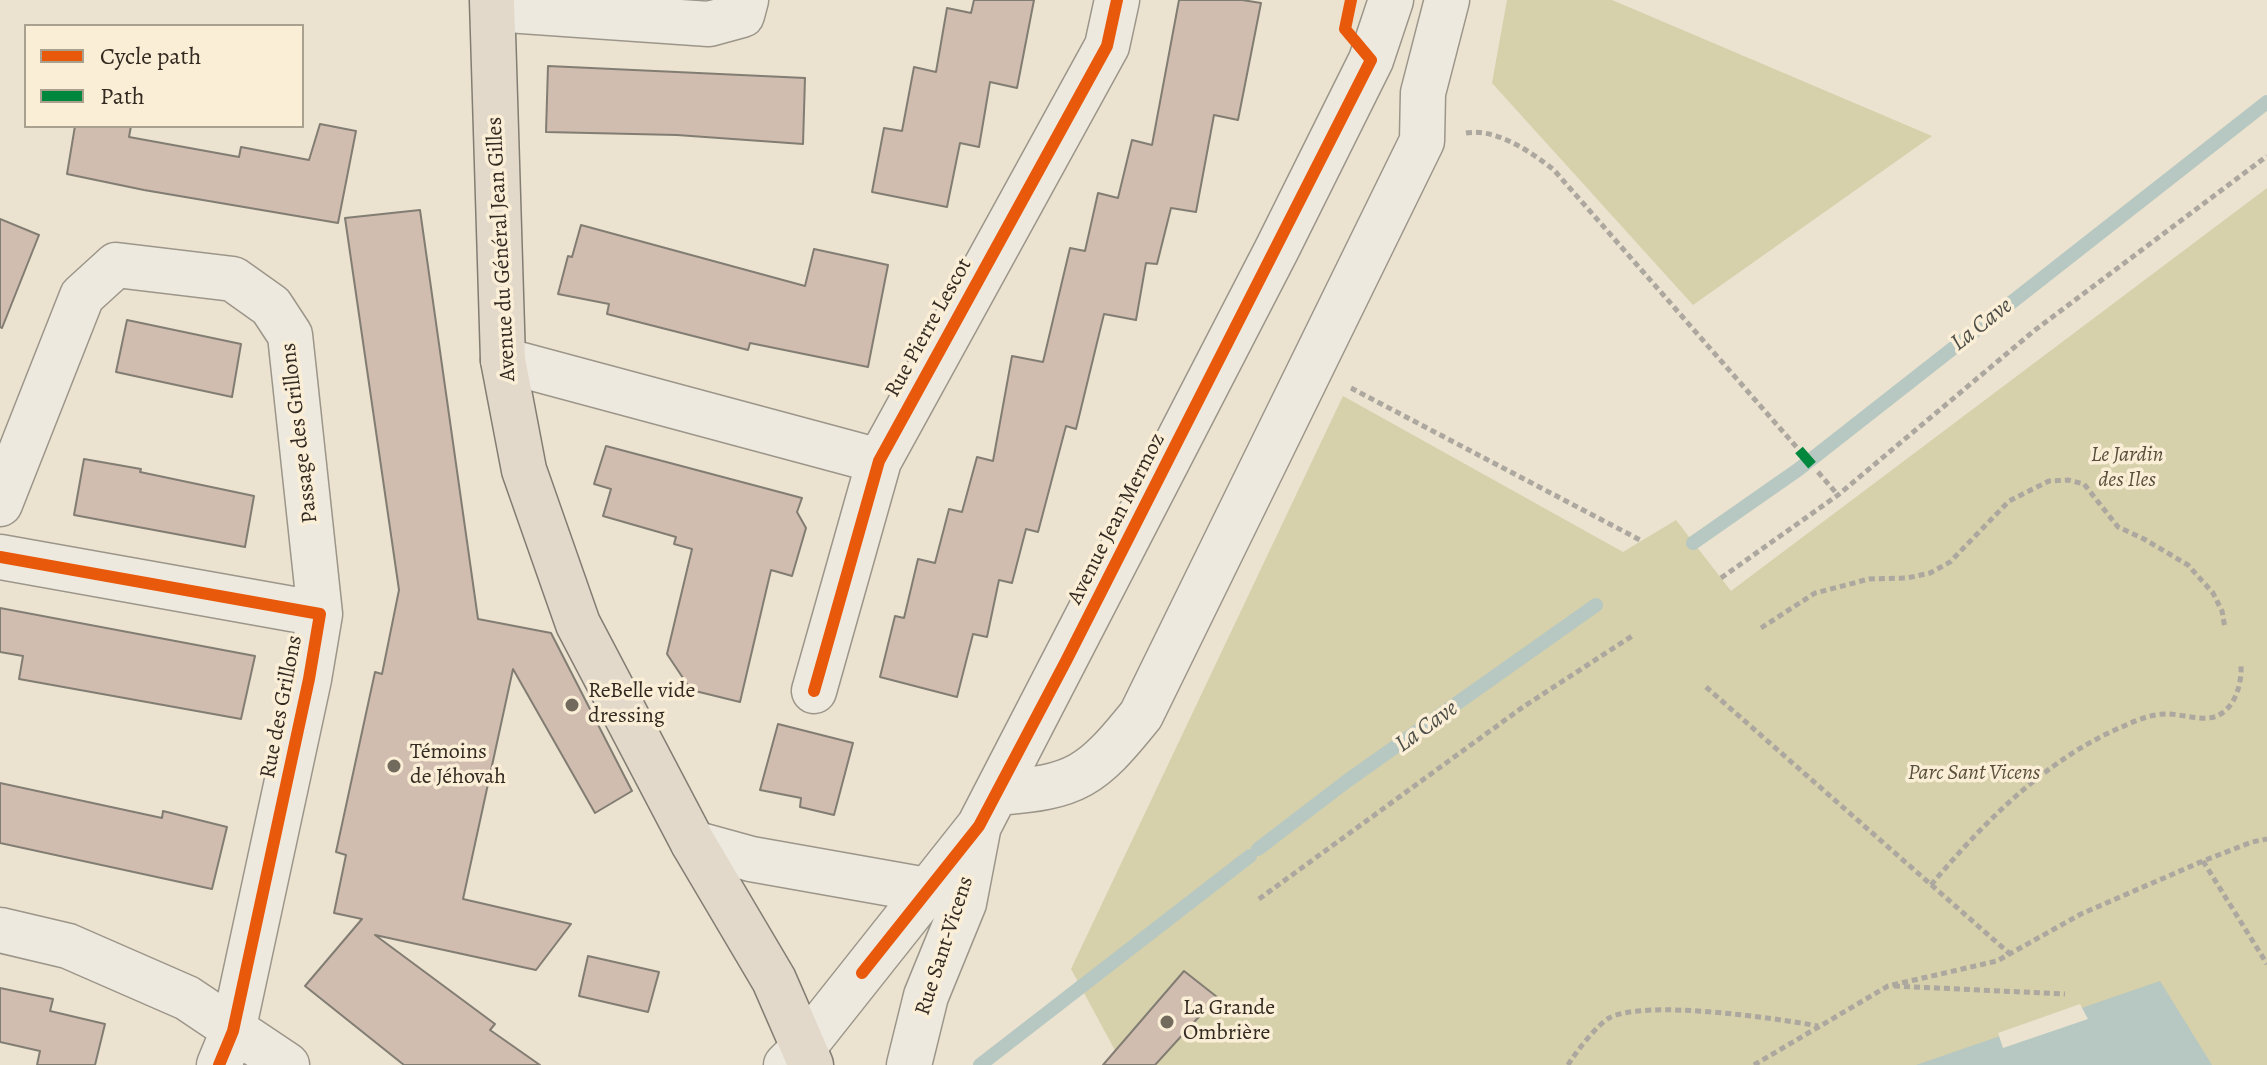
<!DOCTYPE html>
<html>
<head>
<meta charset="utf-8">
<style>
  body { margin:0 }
  #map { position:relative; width:2267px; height:1065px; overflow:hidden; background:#ebe2cf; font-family:Alegreya,serif }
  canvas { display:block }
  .legend { position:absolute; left:24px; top:24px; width:280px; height:104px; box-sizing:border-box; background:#faeed7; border:2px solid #aaa08e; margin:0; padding:10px 14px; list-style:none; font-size:24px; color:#332a21 }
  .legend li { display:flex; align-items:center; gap:16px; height:40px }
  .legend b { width:40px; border:2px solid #aaa08e }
</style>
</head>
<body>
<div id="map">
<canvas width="2267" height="1065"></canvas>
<ul class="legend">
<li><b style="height:10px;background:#e8590c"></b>Cycle path</li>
<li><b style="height:10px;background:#00873e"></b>Path</li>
</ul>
</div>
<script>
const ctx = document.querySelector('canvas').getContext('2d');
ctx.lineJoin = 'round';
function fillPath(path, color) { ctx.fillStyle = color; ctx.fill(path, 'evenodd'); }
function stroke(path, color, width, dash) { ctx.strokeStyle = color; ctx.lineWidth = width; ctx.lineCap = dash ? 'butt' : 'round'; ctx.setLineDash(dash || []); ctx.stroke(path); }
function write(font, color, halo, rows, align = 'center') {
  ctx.font = font + ' Alegreya,serif'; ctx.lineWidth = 7; ctx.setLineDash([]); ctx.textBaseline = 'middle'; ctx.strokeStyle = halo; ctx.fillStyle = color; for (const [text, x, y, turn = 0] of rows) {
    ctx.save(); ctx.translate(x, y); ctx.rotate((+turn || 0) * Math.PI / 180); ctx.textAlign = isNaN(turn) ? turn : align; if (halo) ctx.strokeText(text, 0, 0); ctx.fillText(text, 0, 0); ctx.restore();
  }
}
const green = new Path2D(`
  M1507 0H1612L1932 136 1693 305 1492 83Z
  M2267 188V1065H1123L1071 969 1343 396 1623 552 1676 520 1731 591Z`);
const water = new Path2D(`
  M2160 981 2212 1065H1916Z`);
const pier = new Path2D(`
  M2080 1004 2088 1019 2003 1048 1998 1033Z`);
const stream = new Path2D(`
  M1693 543 1799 469 2267 102
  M1258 849 1347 781 1596 605
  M980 1065 1250 856`);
const building = new Path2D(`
  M974 0H1034L1017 88 990 82 979 147 960 143 947 207 872 192 884 128 902 131 914 67 936 72 947 8 971 13Z
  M1179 0H1242L1261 3 1238 120 1214 115 1196 212 1171 208 1157 264 1146 263 1136 320 1104 314 1076 429 1066 426 1038 532 1026 529 1012 583 999 580 987 637 973 634 957 697 880 677 895 616 904 618 918 559 935 563 949 509 962 512 977 457 993 461 1012 356 1043 362 1070 248 1085 251 1098 193 1118 198 1132 140 1152 145Z
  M548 66 805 78 803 144 677 135 546 132Z
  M320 124 356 131 338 223 144 190 67 174 75 126H131L129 137 239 157 241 147 309 160Z
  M420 210 478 619 551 633 632 791 595 813 513 669 463 899 571 924 536 970 375 935 495 1024 490 1030 540 1065H404L305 986 362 919 334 913 346 855 336 852 375 672 382 674 399 590 345 218Z
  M0 219 39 235 2 328 0 327Z
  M581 225 805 286 814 249 888 265 868 367 750 343 748 350 607 314 609 304 558 294 568 256 572 257Z
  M127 320 241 344 232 397 116 372Z
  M606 446 802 498 797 512 806 528 792 576 771 570 740 702 691 690 667 654 692 549 674 544 676 537 603 516 611 489 594 484Z
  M84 459 141 469 140 472 254 496 245 547 74 515Z
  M0 608 255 656 241 719 19 679 23 656 0 652Z
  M778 724 853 743 834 815 800 807 801 798 760 790Z
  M0 783 162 818 163 811 227 827 212 889 0 843Z
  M588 956 659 972 648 1012 579 996Z
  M1184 971 1217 997 1155 1065H1103Z
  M0 988 53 999 50 1011 105 1024 95 1065H37L40 1051 0 1042Z`);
const path = new Path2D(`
  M1466 133C1497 128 1531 152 1554 170L1799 450
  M1351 388 1642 541
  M1818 472 1838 495
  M1721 578 1838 495 2035 330 2267 156
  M1761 628 1815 593 1869 579 1907 578 1930 573 1950 562 2009 501 2049 481 2068 480 2084 484 2118 527 2144 539 2188 565 2213 593 2222 611 2225 628
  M1706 687 2010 954
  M2203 861 2267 964
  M1931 885C1984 822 2047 758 2124 726 2137 720 2151 714 2166 714 2180 714 2195 719 2208 718 2233 716 2242 686 2241 666
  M1259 899 1523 707 1632 636
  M1894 986 2065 994
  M1568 1065C1575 1053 1597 1025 1609 1018 1645 999 1775 1018 1818 1026
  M1754 1065 1888 986 1997 961 2081 914 2203 861 2252 842 2267 839`);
const minor = new Path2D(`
  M493 9 709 24 742 15 746 0
  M503 360 879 461
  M0 504 82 296 116 265 233 279 271 306 290 335 320 614
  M0 557 320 614 309 679 233 1031 219 1065
  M814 691 879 461 1107 46 1117 0
  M997 793C1077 787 1091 777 1141 715L1422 141 1423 93 1447 0
  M693 843 751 859 926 890
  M0 930 68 946 187 998 287 1065
  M786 1065 803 1048 979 826 1277 249 1371 60 1391 0
  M909 1065 926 996 964 903 978 830`);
const major = new Path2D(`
  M492 0 503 360 524 470 578 624 693 843 774 980 811 1065`);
const quiet = new Path2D(`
  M1799 450 1818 472`);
const cycleway = new Path2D(`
  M0 557 320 614 309 679 233 1031 219 1065
  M814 691 879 461 1107 46 1117 0
  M862 973 979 826 1066 661 1371 60 1345 29 1351 0`);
const markers = [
  [572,705,8,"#736a5e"],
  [394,766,8,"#736a5e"],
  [1167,1022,8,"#736a5e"]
];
const streetNames = [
  ["Avenue du Général Jean Gilles",502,249,-93],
  ["Rue Pierre Lescot",929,328,-61],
  ["Passage des Grillons",300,433,-97],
  ["Avenue Jean Mermoz",1117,519,-63],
  ["Rue des Grillons",282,707,-79],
  ["Rue Sant-Vicens",945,946,-72]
];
const parkNames = [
  ["Le Jardin",2127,456],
  ["des Iles",2127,481],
  ["Parc Sant Vicens",1974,774]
];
const poiNames = [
  ["ReBelle vide",588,692],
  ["dressing",588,717],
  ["Témoins",410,753],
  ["de Jéhovah",410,778],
  ["La Grande",1183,1009],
  ["Ombrière",1183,1034]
];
const waterNames = [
  ["La Cave",1982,325,-38],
  ["La Cave",1427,727,-36]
];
fillPath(green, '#d6d0ab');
fillPath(water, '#b6c8c1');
fillPath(pier, '#ebe2cf');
stroke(stream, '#b6c8c1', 14);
fillPath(building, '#d0bdaf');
stroke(building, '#827d73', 2);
stroke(minor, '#9c968a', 47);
stroke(major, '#827d73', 47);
stroke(path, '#aca79f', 5, [6, 4]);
stroke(minor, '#eee9df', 44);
stroke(major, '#e2d9ca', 44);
stroke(quiet, '#00873e', 10, [20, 10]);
stroke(cycleway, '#e8590c', 12);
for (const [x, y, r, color] of markers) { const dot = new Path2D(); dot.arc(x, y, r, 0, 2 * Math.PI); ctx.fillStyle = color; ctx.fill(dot); stroke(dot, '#faeed7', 3); }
write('22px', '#332a21', '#faeed7', streetNames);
write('italic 22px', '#58503c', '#faeed7', parkNames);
write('22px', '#332a21', '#faeed7', poiNames, 'left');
write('italic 24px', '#4e4f48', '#faeed7', waterNames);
</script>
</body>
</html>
